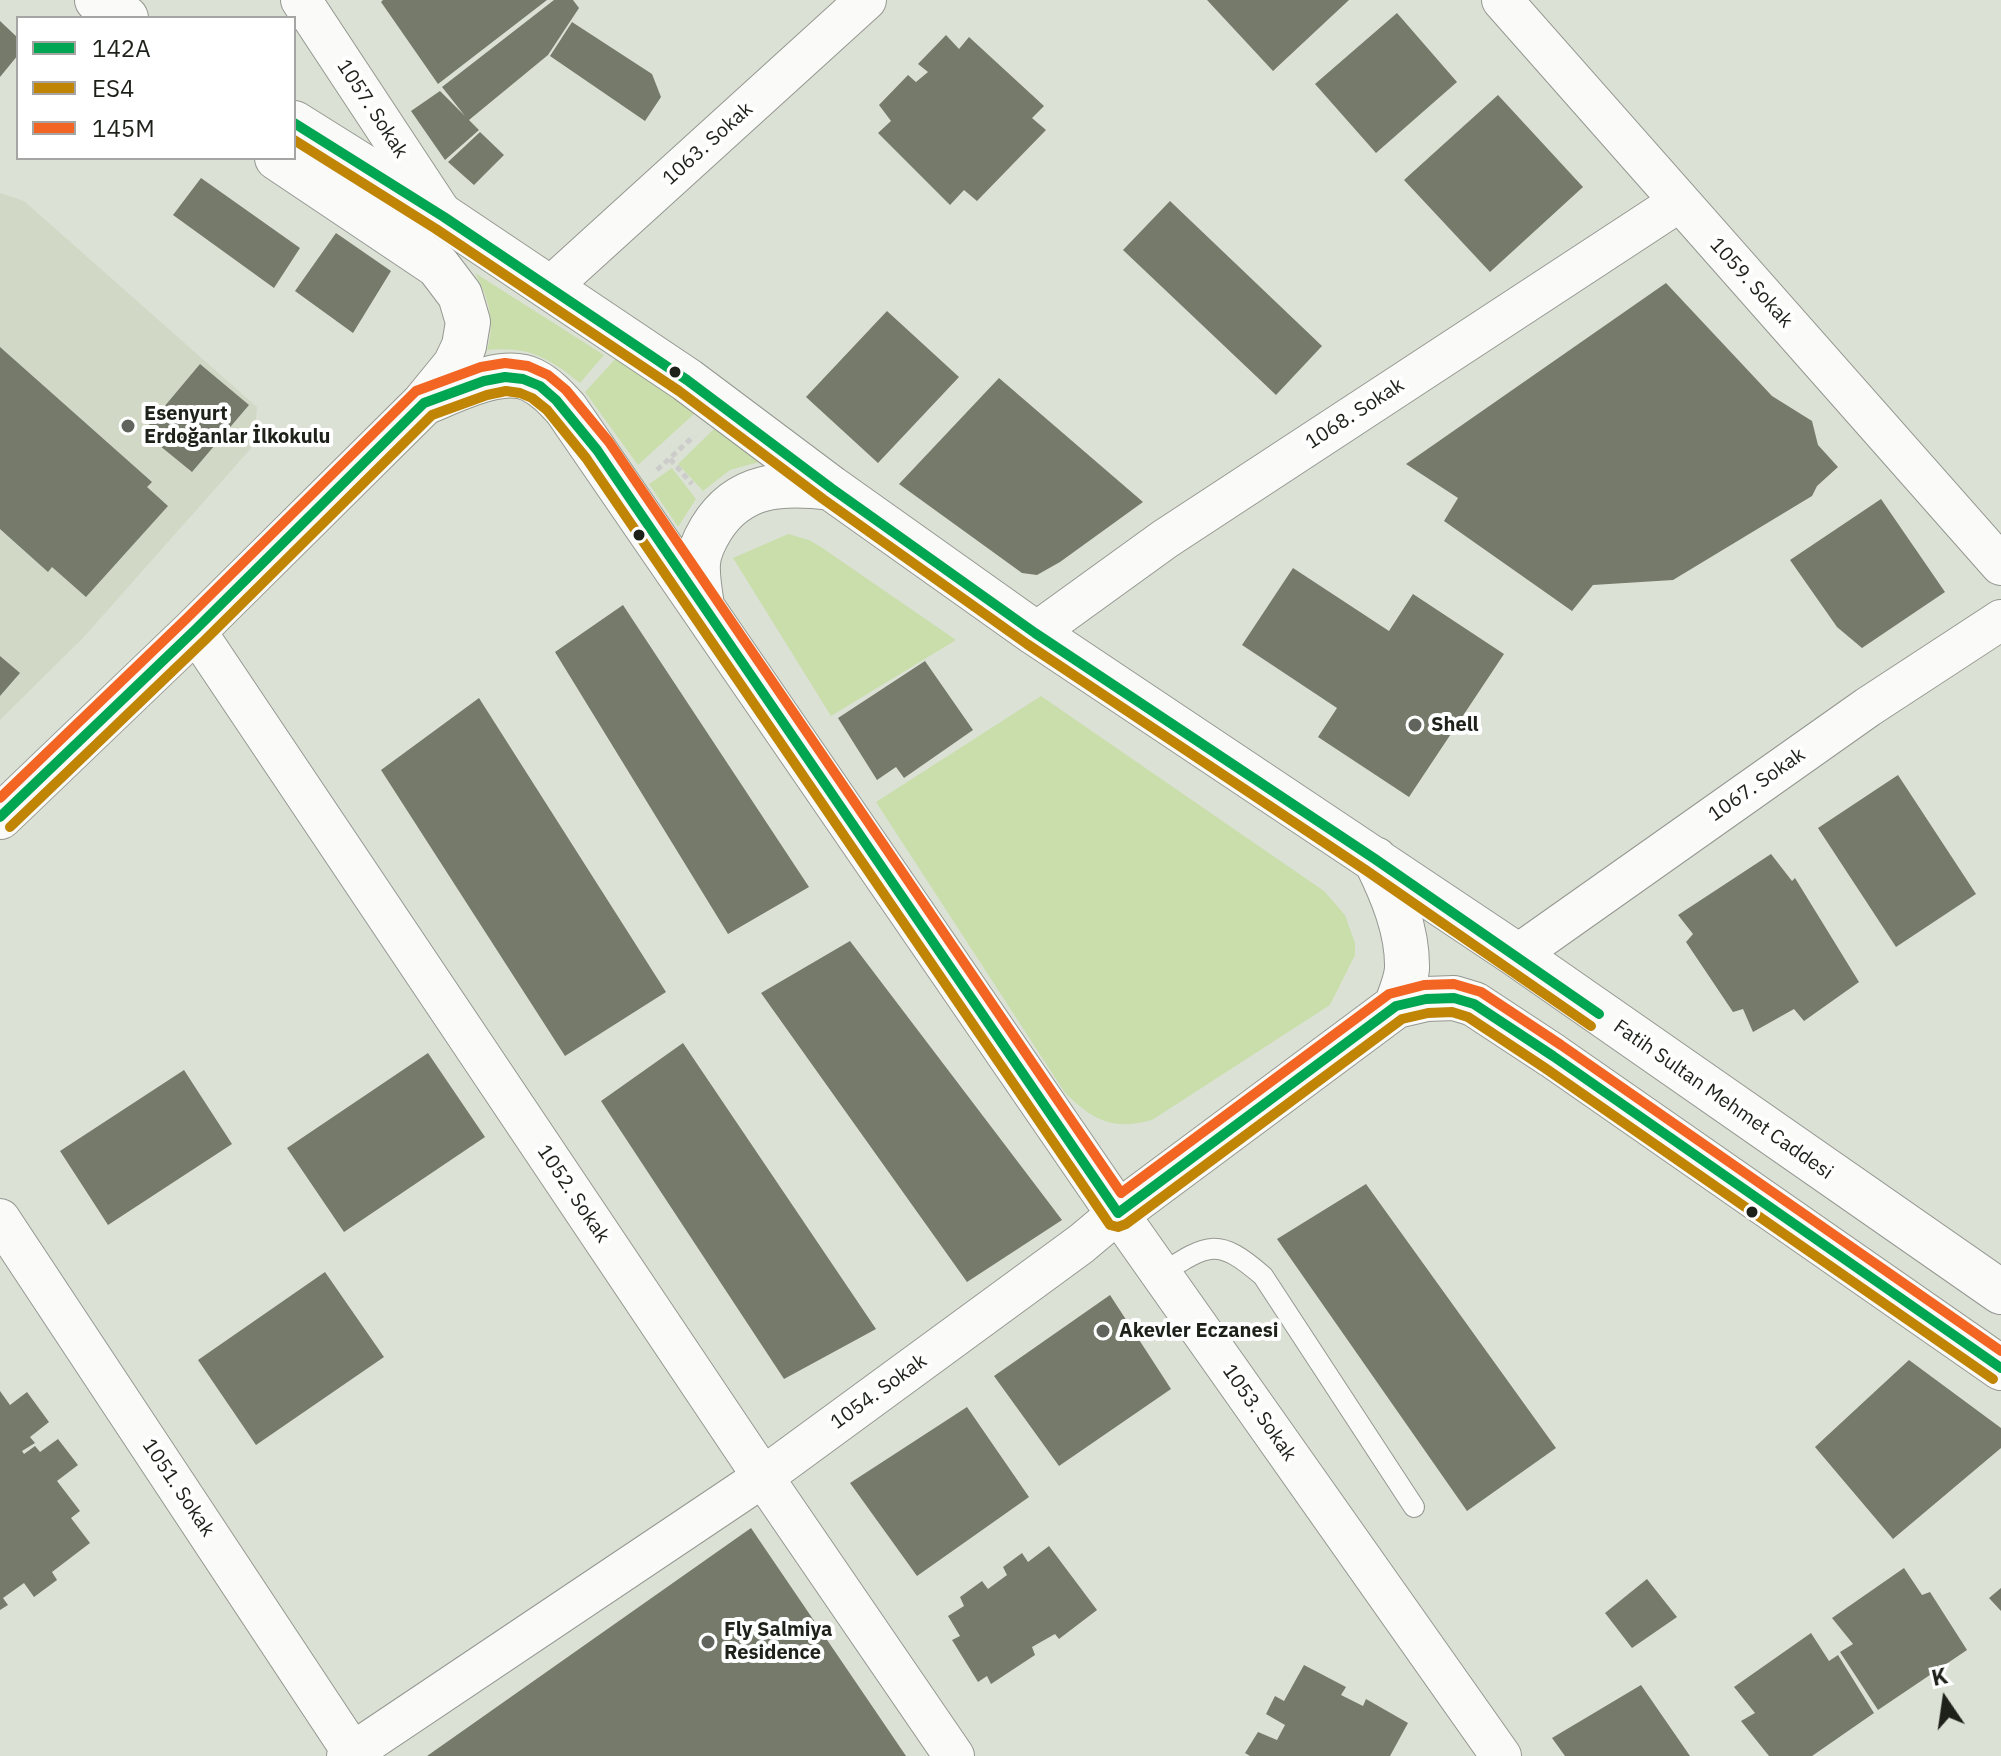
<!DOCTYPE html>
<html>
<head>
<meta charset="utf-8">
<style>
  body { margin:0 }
  #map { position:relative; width:2001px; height:1756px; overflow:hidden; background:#dce1d6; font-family:"IBM Plex Sans",sans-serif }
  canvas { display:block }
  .legend { position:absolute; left:16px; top:16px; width:280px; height:144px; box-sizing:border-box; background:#fff; border:2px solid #a5a6a3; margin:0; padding:10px 14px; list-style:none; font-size:24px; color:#1e211a }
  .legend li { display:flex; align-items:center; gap:16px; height:40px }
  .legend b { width:40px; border:2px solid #a5a6a3 }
  .north { position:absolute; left:1905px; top:1660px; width:80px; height:80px; -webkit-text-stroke:6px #fff; paint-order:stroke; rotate:347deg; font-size:22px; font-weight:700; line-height:32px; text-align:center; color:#1e211a }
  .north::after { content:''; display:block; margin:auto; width:28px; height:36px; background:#1e211a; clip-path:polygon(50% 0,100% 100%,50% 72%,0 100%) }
</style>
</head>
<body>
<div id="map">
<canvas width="2001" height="1756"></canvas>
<ul class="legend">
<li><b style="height:10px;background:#00a651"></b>142A</li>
<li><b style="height:10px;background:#c18506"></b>ES4</li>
<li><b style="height:10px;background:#f26522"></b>145M</li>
</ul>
<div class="north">K</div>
</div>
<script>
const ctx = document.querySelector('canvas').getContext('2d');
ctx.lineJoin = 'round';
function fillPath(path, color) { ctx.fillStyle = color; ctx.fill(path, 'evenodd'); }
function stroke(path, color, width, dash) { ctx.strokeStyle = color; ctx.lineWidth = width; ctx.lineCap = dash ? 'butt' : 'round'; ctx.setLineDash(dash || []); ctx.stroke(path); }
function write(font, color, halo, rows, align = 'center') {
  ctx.font = font + ' "IBM Plex Sans",sans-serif'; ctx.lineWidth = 8; ctx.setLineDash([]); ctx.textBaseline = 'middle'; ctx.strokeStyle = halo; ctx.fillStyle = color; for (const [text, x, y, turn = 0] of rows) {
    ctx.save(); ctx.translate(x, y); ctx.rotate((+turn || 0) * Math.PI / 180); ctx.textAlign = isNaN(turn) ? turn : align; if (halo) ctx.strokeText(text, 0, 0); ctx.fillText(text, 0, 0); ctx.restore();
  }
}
const built = new Path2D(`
  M0 193 24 201 257 407 254 445 83 638 0 720Z`);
const green = new Path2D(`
  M475 273 604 355 580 383C548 357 528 346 487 350 496 322 488 297 475 273Z
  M617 357 695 413 638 465 585 392Z
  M716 427 763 461 730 470 703 491 678 464Z
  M672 468 696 499 678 527 649 484Z
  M788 534 809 540 821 547 956 640 831 716 733 558Z
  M1041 696 1324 891 1345 915 1355 943V955L1330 1005 1152 1120C1112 1131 1093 1120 1065 1093L876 802Z`);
const building = new Path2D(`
  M383 0H547L438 84 381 2Z
  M554 0H573L579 8 548 55 469 120 479 130 445 160 411 111 440 91 465 116 442 87Z
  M1207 0H1349L1273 71Z
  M1397 13 1457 82 1376 153 1315 84Z
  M0 21 18 38V55L0 77Z
  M572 22 652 74 661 97 645 121 550 56Z
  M946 35 959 49 969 37 1044 106 1032 118 1046 130 977 201 964 190 950 205 878 133 891 121 879 105 908 75 916 82 928 72 918 64Z
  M1498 95 1583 187 1490 272 1404 180Z
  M480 132 504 155 474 185 448 162Z
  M201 178 300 248 274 288 173 215Z
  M1170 201 1322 346 1276 395 1123 250Z
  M336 233 391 271 353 333 295 291Z
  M1666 283 1772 396 1812 421 1818 445 1838 467 1817 486 1812 496 1673 580 1593 585 1572 611 1444 521 1458 498 1406 464Z
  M887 311 959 377 878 463 806 397Z
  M0 347 152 482 147 487 168 506 86 597 52 567 48 572 0 529Z
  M200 364 249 405 192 472 143 432Z
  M999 378 1143 502 1060 562 1037 575 1022 573 899 484Z
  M1881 499 1945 592 1862 648 1837 627 1790 560Z
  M1293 568 1389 631 1413 594 1504 654 1409 797 1318 737 1337 708 1242 645Z
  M623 605 809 887 728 934 555 652Z
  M0 656 20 673 0 696Z
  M925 661 973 730 904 778 896 767 877 780 838 718Z
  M479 698 666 992 565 1056 381 770Z
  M1898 775 1976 894 1896 947 1818 828Z
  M1771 854 1792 881 1795 878 1859 982 1804 1021 1794 1009 1753 1032 1743 1009 1733 1012 1686 942 1693 934 1678 915Z
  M850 941 1062 1220 967 1282 761 993Z
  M683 1043 876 1329 784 1379 601 1101Z
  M428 1053 485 1137 344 1232 287 1148Z
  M184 1070 232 1144 108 1225 60 1151Z
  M1366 1184 1556 1448 1467 1511 1277 1239Z
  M325 1272 384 1357 256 1445 198 1360Z
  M1110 1295 1171 1389 1059 1466 994 1376Z
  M1909 1360 2001 1428V1448L1893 1539 1815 1447Z
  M0 1391 10 1405 27 1392 49 1422 30 1437 35 1443 22 1451 24 1454 35 1446 40 1452 58 1439 78 1465 57 1481 80 1511 71 1518 90 1543 52 1572 57 1580 34 1597 24 1583 3 1598 8 1605 0 1610Z
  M967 1407 1029 1497 917 1576 850 1483Z
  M751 1528 906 1756H427Z
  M1049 1546 1097 1610 1059 1639 1055 1634 1032 1647 1035 1655 991 1684 987 1676 978 1682 952 1640 960 1636 948 1616 964 1606 960 1597 982 1581 988 1589 1007 1575 1003 1567 1022 1553 1028 1562Z
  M1904 1568 1922 1595 1930 1592 1967 1650 1878 1710 1840 1652 1853 1644 1832 1618Z
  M1647 1579 1677 1617 1632 1648 1605 1613Z
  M2001 1588V1611L1989 1598Z
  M1811 1633 1829 1661 1838 1655 1874 1713 1812 1756H1769L1741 1721 1755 1713 1734 1687Z
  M1304 1665 1346 1687 1341 1695 1363 1706 1366 1699 1408 1723 1390 1756H1250L1245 1753 1258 1732 1277 1740 1285 1725 1266 1714 1275 1696 1284 1701Z
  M1641 1685 1690 1756H1565L1552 1738Z`);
const path = new Path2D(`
  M670 459 692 484
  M657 470 694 436`);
const service = new Path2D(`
  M1161 1274C1209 1243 1218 1237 1263 1276L1414 1507`);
const minor = new Path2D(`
  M301 0 444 217
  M1502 0 2001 565
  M549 288 866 0
  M195 630 763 1477 954 1756
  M1035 633 1165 539 1679 202
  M1517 955 1868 707 2001 620
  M0 1219 355 1756
  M347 1756 763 1477 1081 1244 1118 1213 1501 1756`);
const secondary = new Path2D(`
  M97 0 126 18
  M294 123 444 217 687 380 831 488 1035 633 1517 955 2001 1292
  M424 403C452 392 502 365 532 380 546 387 556 398 566 409L1118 1213 1396 1006 1426 999 1454 998 1474 1004 1553 1056 2001 1368
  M702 606C700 592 697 577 698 563 699 551 705 539 711 529 739 483 783 482 831 488
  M0 817 195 630 424 403 455 365 464 346 468 322 460 295 438 266 277 158
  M1375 859C1392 893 1408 931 1407 969 1406 981 1400 995 1396 1006`);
const bus1 = new Path2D(`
  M294 123 444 217 687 380 831 488 1035 633 1375 859 1599 1014
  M0 817 195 630 424 403 484 381 505 377 523 379 540 386 556 400 597 450 1118 1213 1396 1006 1426 999 1454 998 1474 1004 1553 1056 2001 1368`);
const bus2 = new Path2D(`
  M294 140 436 229 679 391 823 499 1027 644 1367 871 1591 1026
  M10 827 205 640 432 415 487 395 506 391 520 393 532 398 547 410 586 458 1110 1225 1118 1227 1126 1224 1402 1019 1428 1013 1452 1012 1468 1017 1545 1068 1993 1379`);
const bus3 = new Path2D(`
  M0 798 185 620 416 391 481 367 505 363 528 366 548 375 566 390 609 442 1121 1193 1389 994 1424 985 1454 984 1481 992 1561 1045 2001 1351`);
const markers = [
  [675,372,7,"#1e211a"],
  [128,426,8,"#60645c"],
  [639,535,7,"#1e211a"],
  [1415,725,8,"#60645c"],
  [1752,1212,7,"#1e211a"],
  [1103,1331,8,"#60645c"],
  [708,1642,8,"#60645c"]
];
const streetNames = [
  ["1057. Sokak",372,109,57],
  ["1063. Sokak",708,144,-42],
  ["1059. Sokak",1751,283,48],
  ["1068. Sokak",1355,414,-33],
  ["1067. Sokak",1757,785,-35],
  ["Fatih Sultan Mehmet Caddesi",1723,1100,35],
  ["1052. Sokak",573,1194,56],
  ["1054. Sokak",879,1392,-36],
  ["1053. Sokak",1259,1413,55],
  ["1051. Sokak",178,1488,56]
];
const poiNames = [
  ["Esenyurt",144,414],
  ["Erdoğanlar İlkokulu",144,437],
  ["Shell",1431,725],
  ["Akevler Eczanesi",1119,1331],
  ["Fly Salmiya",724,1630],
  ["Residence",724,1653]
];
fillPath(built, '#d1d9c6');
fillPath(green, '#cadeac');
fillPath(building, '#757a6b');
stroke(service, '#949890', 22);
stroke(minor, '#949890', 42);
stroke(secondary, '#949890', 46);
stroke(path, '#cccdca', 5, [6, 4]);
stroke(service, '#fafaf9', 20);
stroke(minor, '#fafaf9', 40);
stroke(secondary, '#fafaf9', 44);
stroke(bus1, '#00a651', 10);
stroke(bus2, '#c18506', 10);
stroke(bus3, '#f26522', 10);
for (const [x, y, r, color] of markers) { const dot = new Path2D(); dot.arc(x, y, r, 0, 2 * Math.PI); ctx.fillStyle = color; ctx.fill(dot); stroke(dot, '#fff', 3); }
write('20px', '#1e211a', '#fff', streetNames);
write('bold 20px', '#1e211a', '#fff', poiNames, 'left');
</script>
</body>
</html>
